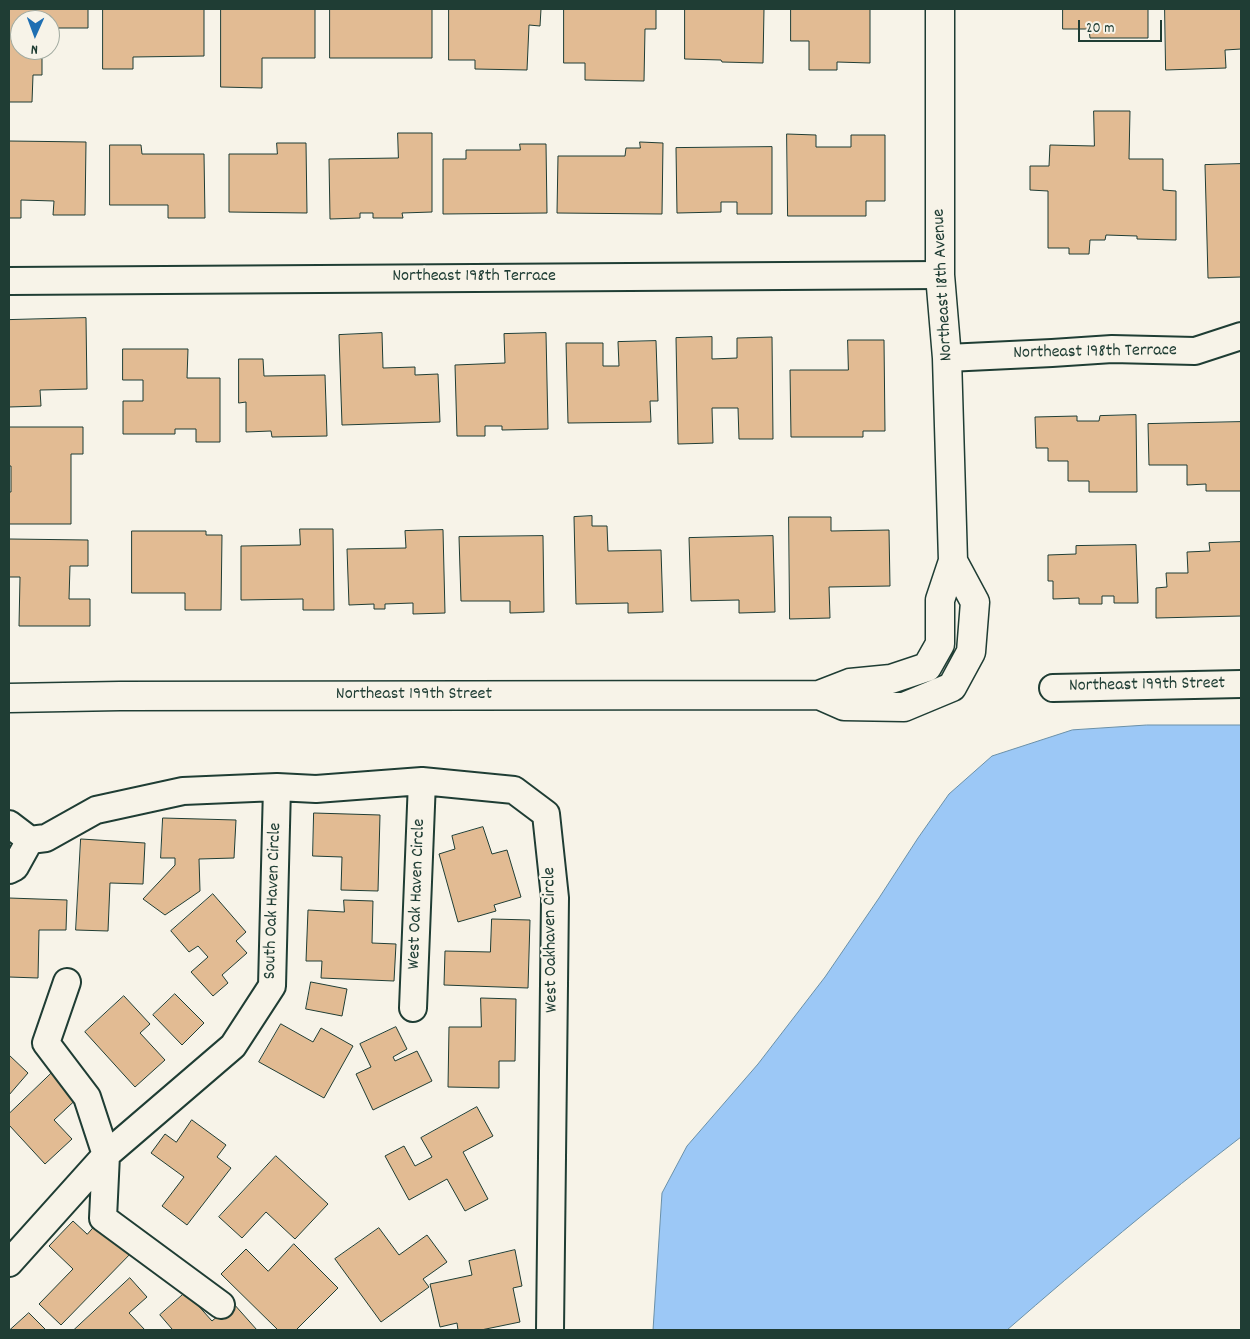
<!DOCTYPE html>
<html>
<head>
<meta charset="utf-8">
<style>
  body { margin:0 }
  #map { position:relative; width:1250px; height:1339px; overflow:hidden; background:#f7f3e8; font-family:Dekko,sans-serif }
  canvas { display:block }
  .frame { position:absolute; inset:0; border:10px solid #1f3d34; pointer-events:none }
  .north { position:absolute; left:10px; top:10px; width:50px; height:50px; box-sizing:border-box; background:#f7f3e8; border:1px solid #a1aaa0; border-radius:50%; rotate:182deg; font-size:14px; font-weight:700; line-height:20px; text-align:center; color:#1f3d34 }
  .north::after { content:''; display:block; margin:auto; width:18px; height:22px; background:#1f6fb2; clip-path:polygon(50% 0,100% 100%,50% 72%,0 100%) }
  .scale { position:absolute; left:1078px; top:20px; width:84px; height:22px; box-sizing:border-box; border:2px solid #1f3d34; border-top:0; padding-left:6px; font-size:15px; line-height:18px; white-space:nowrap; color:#1f3d34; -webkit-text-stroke:4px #f7f3e8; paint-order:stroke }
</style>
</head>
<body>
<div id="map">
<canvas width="1250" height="1339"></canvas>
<div class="frame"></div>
<div class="north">N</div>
<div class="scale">20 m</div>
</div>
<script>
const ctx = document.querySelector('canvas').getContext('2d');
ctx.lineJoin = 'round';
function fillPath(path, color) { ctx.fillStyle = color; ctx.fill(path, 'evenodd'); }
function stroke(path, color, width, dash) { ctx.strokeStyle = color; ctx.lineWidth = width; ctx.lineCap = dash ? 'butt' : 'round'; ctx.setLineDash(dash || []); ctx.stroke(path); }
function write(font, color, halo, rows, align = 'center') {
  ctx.font = font + ' Dekko,sans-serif'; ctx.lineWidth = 5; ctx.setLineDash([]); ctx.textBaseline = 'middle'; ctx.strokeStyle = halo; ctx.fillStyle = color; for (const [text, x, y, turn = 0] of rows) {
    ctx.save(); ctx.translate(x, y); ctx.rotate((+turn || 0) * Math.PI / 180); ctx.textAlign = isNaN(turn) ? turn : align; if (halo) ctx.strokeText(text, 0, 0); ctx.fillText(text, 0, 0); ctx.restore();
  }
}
const water = new Path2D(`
  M1147 725H1241V1137C1161 1198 1083 1264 1007 1330H653L662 1193 687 1146 758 1064 825 977 879 898 918 838 949 794 992 756 1072 730Z`);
const building = new Path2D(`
  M9 9H88V28H50V20H20V50H42V75H33L32 102H9Z
  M103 9H204V56L133 57V69H103Z
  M221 9H315V58H262V88L221 87Z
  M330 9H432V58H330Z
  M449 9H541L540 26 529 25 527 70 475 69V60H449Z
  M564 9H656V29H645L644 81 585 80V63H564Z
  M685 9H764L763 63 722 62 721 60 685 59Z
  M791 9H870V63L837 62V70H809V41H791Z
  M1063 9H1148V38H1090L1089 29H1063Z
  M1165 9H1241V49L1225 50 1226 68 1166 70Z
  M1094 111H1130L1129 159H1163V190L1176 191V240L1137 239V236L1106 235 1105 240H1090L1089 254H1069V248H1048V191L1030 190V166H1049L1050 145 1094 146Z
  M398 133H432V212L402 213 403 218H373V213H360V218L330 219 329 159 398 158Z
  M787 134 816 135V147H851V135H885V201H866V216H788Z
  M9 141 86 142 85 215H53L54 201 21 200V218H9Z
  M640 142 663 143 662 214 557 213 558 156H625L626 148H640Z
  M277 143H306L307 213 229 212V154H277Z
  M520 144H546L547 213 443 214V159H466V150H520Z
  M110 145H141L142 154H204L205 218H168V205H110Z
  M772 147V214H737V202H721V212L677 213 676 148Z
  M1241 164V277L1208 278 1205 165Z
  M86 318 87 389 40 390 41 406 9 407V320Z
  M382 333 383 368 415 367V375L438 374 440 422 342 425 339 335Z
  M546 333 548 429 502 430V426H485V436H457L455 365 505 363 504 334Z
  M712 337V359L737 358V338L772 337 773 439H739L738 408H712L713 443 678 444 676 338Z
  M848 340H884L885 431H863V437H791L790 370H848Z
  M656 341 658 401H650L651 422 568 423 566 343H603V366H619L618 342Z
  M123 349H188L187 378H220V442H196V429H175V434H123V401H143V380H123Z
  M239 359H263L264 376 325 375 327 436 272 437 271 431 246 432V402L239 403Z
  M1136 415 1137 492H1089V481H1068V461H1048V448H1036L1035 417 1077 416V421H1099L1100 416Z
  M1241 422V491H1206V484L1187 485V465H1149L1148 424Z
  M9 427H83V454H71V524H9V492H11V466H9Z
  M592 516V526H607L608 551 661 550 663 612 628 613V603L576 604 574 517Z
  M789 517H831V531L889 530 890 586 829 587 830 618 790 619Z
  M300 529H333L334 610H303V599L241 600V546L300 545Z
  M443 530 445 613 413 614V603L385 604V609H374V604L349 605 347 549 406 548 405 531Z
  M132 531H206V535H222L221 610H185V593H132Z
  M543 536 544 612 510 613V601H461L459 537Z
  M773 536 775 612 739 613V600L691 601 689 538Z
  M9 539 88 540V566H70L69 599H90V626H19L20 577H9Z
  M1241 542V616L1156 618V588L1167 587 1166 573H1188L1187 552 1210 551 1209 543Z
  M1136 545 1138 603H1114V596H1102V604H1079V598L1053 599V581H1048V555L1076 554V546Z
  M314 813 380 815 378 891 341 890 342 857 313 856Z
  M163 818 236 820 234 858 199 859 200 891 165 915 143 899 175 865V858H161Z
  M483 827 492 854 507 850 521 897 494 905 496 911 458 922 439 854 455 849 452 836Z
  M81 839 145 843 143 884 110 883 108 931 76 930Z
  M213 894 246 932 236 941 247 953 222 975 228 983 213 996 191 972 208 957 198 946 189 952 171 931Z
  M9 898 67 900 66 930H39L38 978 9 977Z
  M344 900 373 901 372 943 396 944 394 981 321 978 322 961H306L308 910 344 912Z
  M492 919 530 920 528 988 444 985 445 951 490 952Z
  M311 982 347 989 342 1016 306 1009Z
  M175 994 204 1023 182 1045 153 1015Z
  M124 996 150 1024 140 1033 165 1060 135 1087 85 1032Z
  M481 998 516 999 515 1061H499V1088L448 1087 449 1027H481Z
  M281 1024 313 1042 321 1028 353 1046 324 1098 259 1062Z
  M396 1027 407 1049 393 1057 395 1061 417 1051 432 1081 373 1110 356 1074 371 1067 360 1044Z
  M9 1055 28 1073 9 1095Z
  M57 1068 82 1094 54 1120 72 1139 45 1164 9 1125V1114Z
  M477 1107 493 1136 463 1152 488 1199 465 1211 447 1179 409 1200 385 1156 404 1146 415 1166 432 1157 421 1138Z
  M192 1120 226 1145 217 1157 231 1168 187 1225 162 1206 184 1177 151 1153 165 1134 176 1142Z
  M276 1156 328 1204 295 1239 266 1212 242 1238 219 1217Z
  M102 1218 134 1250 61 1325 39 1304 73 1269 49 1246 73 1221 87 1234Z
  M379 1228 399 1255 427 1235 447 1262 423 1279 429 1287 381 1322 335 1259Z
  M294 1244 338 1288 296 1330H278L221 1274 246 1249 268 1271Z
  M515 1250 522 1286 513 1288 520 1322 481 1330H458L457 1323 440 1327 430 1284 472 1275 469 1261Z
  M130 1278 147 1297 129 1313 145 1330H74Z
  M186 1292 212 1321 233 1303 257 1330H171L172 1329 160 1315Z
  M29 1313 46 1330H10Z`);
const minor = new Path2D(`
  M9 281 940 275
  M947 358 1052 353 1112 349 1195 351 1241 336
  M1053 688 1241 684
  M9 824 30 840 46 838 96 810 183 791 277 787 316 789 422 781 514 790 546 814 555 898 550 1330
  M9 870 15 867 30 840
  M413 1008 422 781
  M9 1263 106 1155 87 1097 46 1043 67 982
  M221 1305 103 1218 106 1155 233 1046 272 986 277 787`);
const tertiary = new Path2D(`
  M819 695 844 706 904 707 952 687 971 652 975 602 953 561
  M9 698 120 696 819 695 850 683 891 679 927 667 940 644V600L953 561 947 358 940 275V9`);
const streetNames = [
  ["Northeast 198th Terrace",474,278],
  ["Northeast 18th Avenue",944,285,-93],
  ["Northeast 198th Terrace",1095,353,-1],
  ["Northeast 199th Street",1147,686,-1],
  ["Northeast 199th Street",414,696],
  ["West Oak Haven Circle",418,894,-88],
  ["South Oak Haven Circle",274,901,-88],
  ["West Oakhaven Circle",552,940,-91]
];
fillPath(water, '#9cc8f6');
stroke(water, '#6a90a8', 1);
fillPath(building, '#e2bb93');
stroke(building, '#1f3d34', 1);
stroke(minor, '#1f3d34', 30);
stroke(tertiary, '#1f3d34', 31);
stroke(minor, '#f7f3e8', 26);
stroke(tertiary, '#f7f3e8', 28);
write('18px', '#1f3d34', '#f7f3e8', streetNames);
</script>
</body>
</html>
